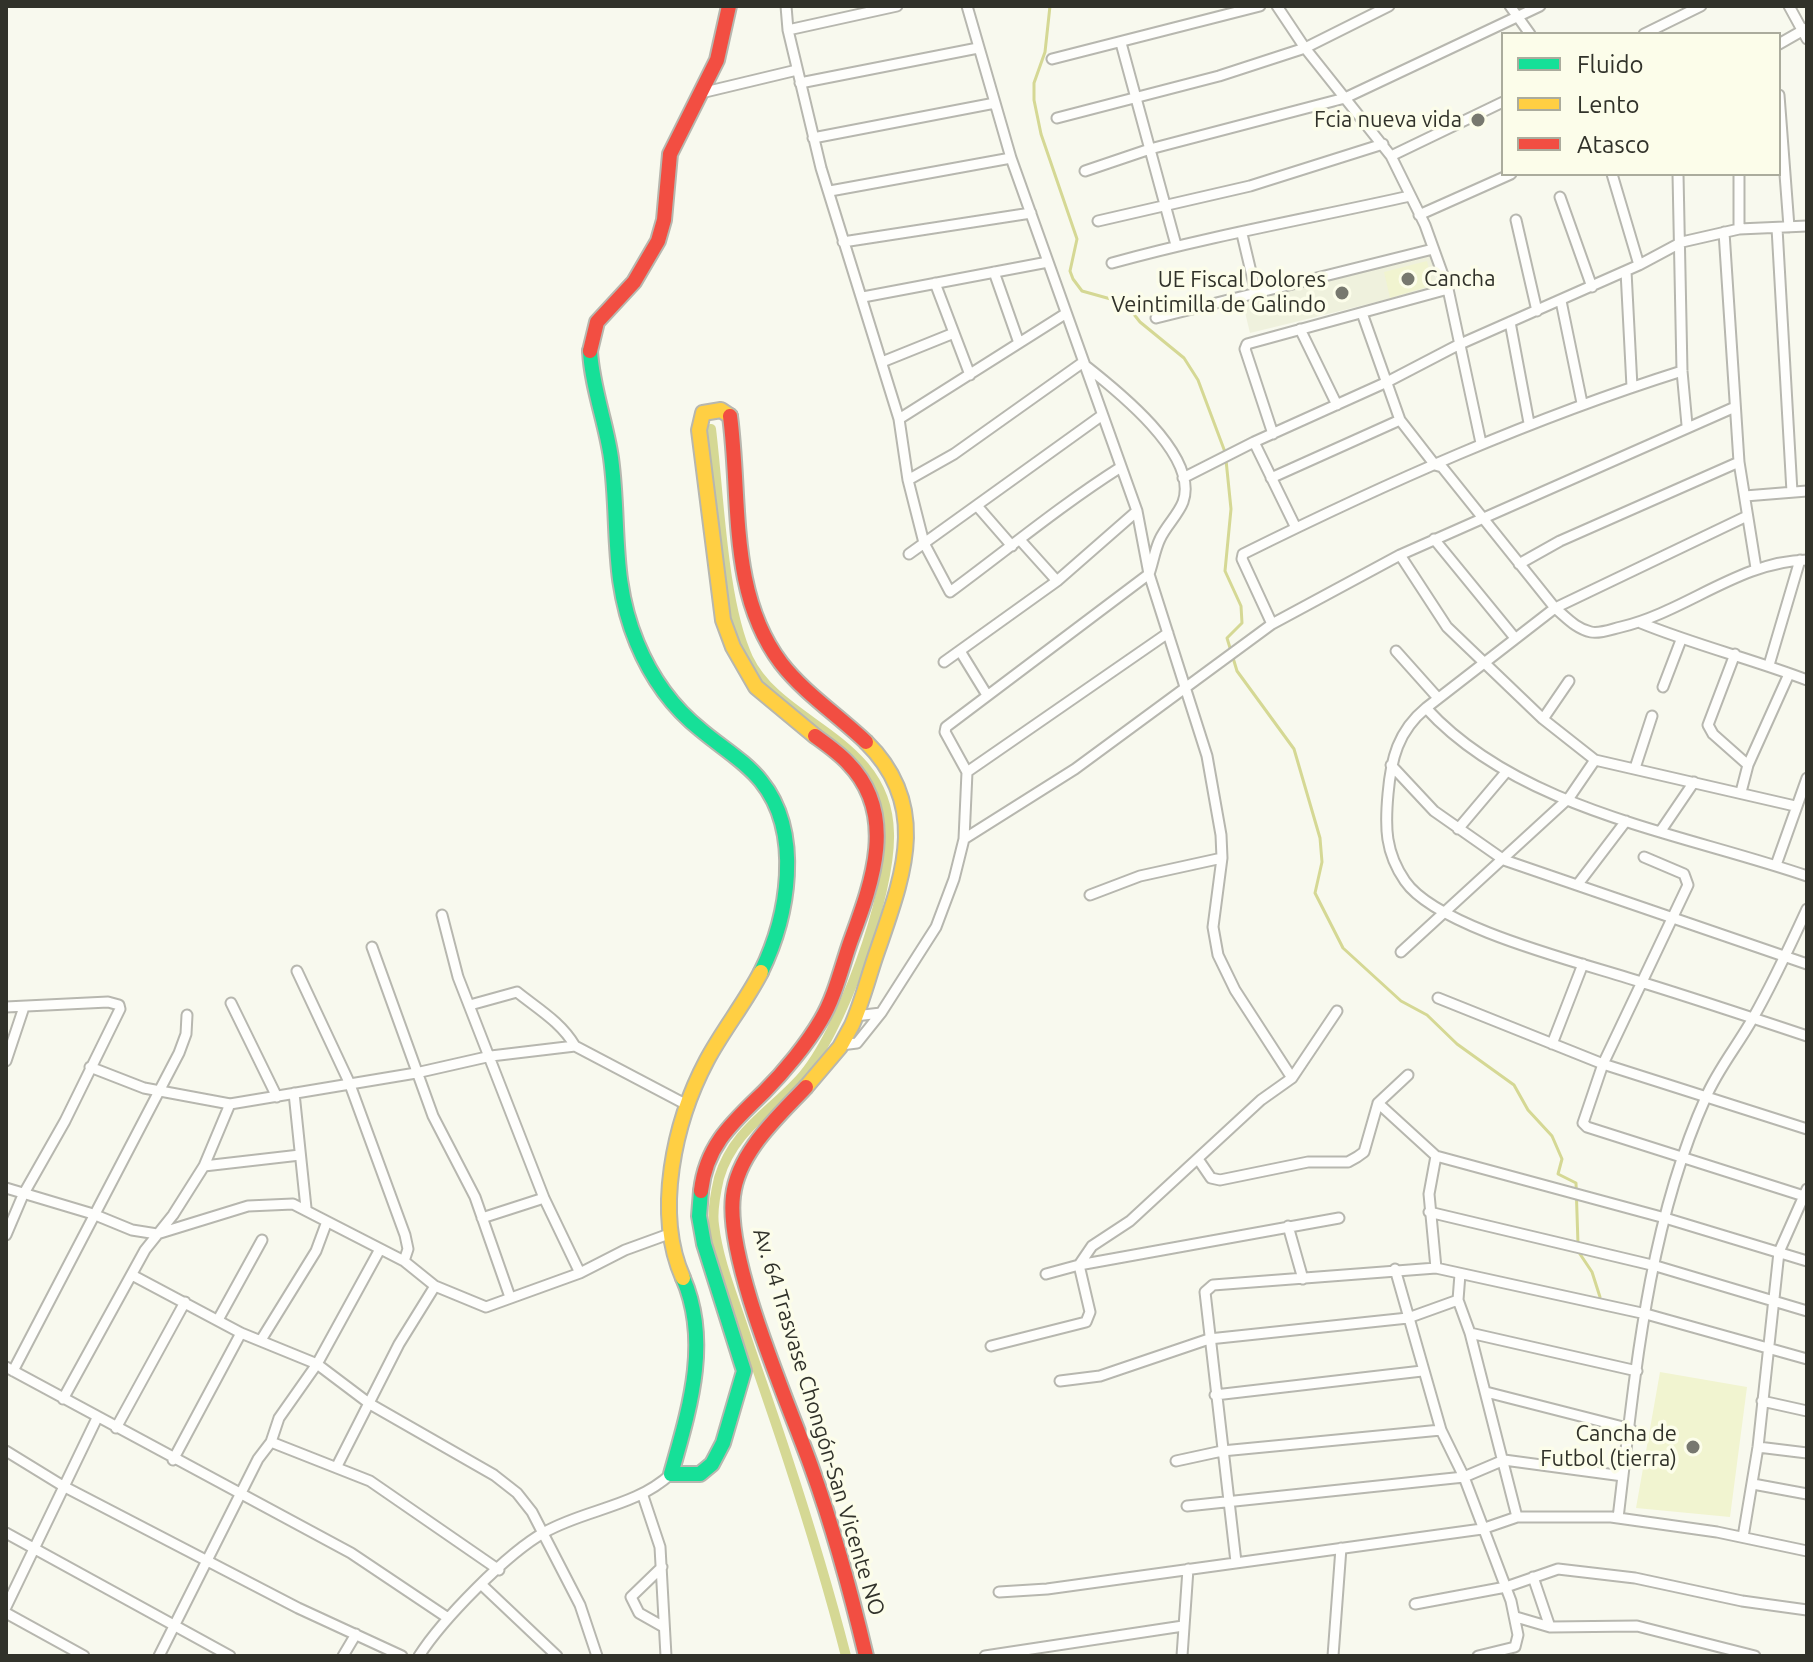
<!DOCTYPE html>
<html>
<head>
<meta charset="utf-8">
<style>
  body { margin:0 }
  #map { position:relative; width:1813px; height:1662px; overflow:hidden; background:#f8f9ee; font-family:Ubuntu,sans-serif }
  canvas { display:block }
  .frame { position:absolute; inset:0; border:8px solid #31322a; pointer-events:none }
  .legend { position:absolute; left:1501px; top:32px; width:280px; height:144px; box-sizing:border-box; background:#fcfdea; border:2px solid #abac9d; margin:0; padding:10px 14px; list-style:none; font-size:24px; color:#31322a }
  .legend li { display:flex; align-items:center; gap:16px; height:40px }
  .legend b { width:40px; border:2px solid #abac9d }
</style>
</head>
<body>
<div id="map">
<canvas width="1813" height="1662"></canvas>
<div class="frame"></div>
<ul class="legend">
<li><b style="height:10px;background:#16e098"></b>Fluido</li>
<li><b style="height:10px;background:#ffcf43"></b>Lento</li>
<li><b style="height:10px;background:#f24e42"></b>Atasco</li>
</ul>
</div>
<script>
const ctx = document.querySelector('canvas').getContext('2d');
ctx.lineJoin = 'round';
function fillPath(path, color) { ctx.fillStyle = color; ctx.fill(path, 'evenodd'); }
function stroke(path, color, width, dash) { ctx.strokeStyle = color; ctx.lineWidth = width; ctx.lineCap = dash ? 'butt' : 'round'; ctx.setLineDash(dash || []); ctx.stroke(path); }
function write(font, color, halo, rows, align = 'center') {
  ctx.font = font + ' Ubuntu,sans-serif'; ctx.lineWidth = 7; ctx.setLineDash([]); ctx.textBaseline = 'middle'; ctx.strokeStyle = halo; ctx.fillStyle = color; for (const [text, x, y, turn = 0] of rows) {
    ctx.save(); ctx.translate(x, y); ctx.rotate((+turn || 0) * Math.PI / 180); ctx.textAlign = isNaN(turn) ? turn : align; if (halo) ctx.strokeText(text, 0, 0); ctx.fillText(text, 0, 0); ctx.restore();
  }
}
const built = new Path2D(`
  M1430 255 1438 287 1250 333 1242 300Z`);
const green = new Path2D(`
  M1427 261 1433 285 1390 298 1384 272Z
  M1660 1372 1747 1387 1730 1517 1636 1508Z`);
const stream = new Path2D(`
  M1050 6 1045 52 1034 83V100L1041 134 1077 239 1070 271 1073 279 1082 291 1125 303 1140 322 1184 358 1198 380 1225 452
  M1226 460 1231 509 1225 571 1241 606 1242 623 1227 638 1237 671 1294 749 1320 838 1322 862 1315 893 1343 948 1401 1001 1427 1015 1457 1044 1514 1085 1528 1110 1552 1136 1562 1159 1558 1174 1576 1183 1578 1244
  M1578 1251 1592 1272 1600 1297`);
const canal = new Path2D(`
  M711 429C719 493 722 602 748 658 780 726 887 737 889 833 891 894 841 1034 800 1079 769 1113 733 1131 719 1178 716 1191 712 1212 714 1225 718 1259 731 1291 742 1324 757 1369 773 1414 788 1460 809 1524 829 1590 846 1656`);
const street = new Path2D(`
  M786 6 788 30 821 168 899 419 908 480 924 543 950 592C1007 550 1061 505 1121 467
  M967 6 1011 158 1137 511 1149 574 1207 756 1221 835 1222 858 1213 927 1218 955 1235 990 1292 1078
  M1277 6 1305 48 1391 156 1425 225 1448 289 1481 443
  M1510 6 1530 34
  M1789 6 1807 39
  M788 30 897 6
  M1644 34 1701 6
  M1121 43 1176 245
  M1779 44 1807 28
  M1052 59 1260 6
  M800 83 978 48
  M701 93 797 70
  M1779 95 1789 227
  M1057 118 1219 76 1305 48 1389 6
  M813 138 995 103
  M1391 156 1503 102
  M1085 171 1150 149 1345 98 1540 6
  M1612 174 1639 265
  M1678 174 1682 371 1687 425
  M1739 174V229
  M830 191 1011 158
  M1560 197 1592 287
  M1419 215 1511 174
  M1516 220 1537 311
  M1098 221 1250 186 1383 144
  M1777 228 1792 492
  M1724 232 1739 462 1756 568
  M1242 234 1256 293
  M843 242 1031 213
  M1112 263C1210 236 1311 218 1410 196
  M1626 271 1632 387
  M994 272 1019 343
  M935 283 970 375
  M863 297 1048 262
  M1561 301 1582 403
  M1362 313 1400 420 1435 465 1442 467 1555 608C1566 617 1576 629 1591 632 1600 634 1612 629 1621 627 1685 612 1740 561 1807 560
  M1156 318 1433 249
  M1510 322 1529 423
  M1300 329 1337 405
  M882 362 954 333
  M899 419 1065 314
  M1273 434 1245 349 1247 344 1448 289
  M1183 478 1254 442
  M1271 478 1400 420
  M908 480 954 454 1082 363C1114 388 1200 455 1183 502 1178 515 1166 526 1160 539 1155 549 1153 563 1149 574L946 727 945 732 967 772
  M1745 496 1807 491
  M978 507 1012 546
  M1296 528 1254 442 1387 382 1458 345 1639 265 1682 242 1739 229 1807 226
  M1434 539 1515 638
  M1021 541 1057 581
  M909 554 1101 416
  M1400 555 1447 627 1543 719 1595 760 1795 806
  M1519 564 1560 541 1739 462
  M1641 623C1695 645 1752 659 1807 680
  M1272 624 1242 559 1243 554C1386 483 1530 419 1682 371
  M960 651 987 695
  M1396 651 1438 698
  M1735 654 1708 725 1713 734 1748 765
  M944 662 1057 581 1137 511
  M1769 665 1800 560
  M1663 687 1681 640
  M1426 708 1555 608 1745 517
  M1543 719 1569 681
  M1391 765 1434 811 1504 860 1807 964
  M1635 768 1652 716
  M1741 792 1748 765 1789 674
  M1458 829 1507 771
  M1660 832 1694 782
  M964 839 1075 769 1272 624 1400 555 1735 407
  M1644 857 1684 874 1688 885 1603 1064 1583 1123 1587 1127 1807 1197
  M1776 865 1807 778
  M1807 876C1682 833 1519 810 1426 708 1398 731 1391 759 1388 794 1385 827 1385 852 1405 881 1438 929 1587 964 1644 983 1699 1000 1753 1018 1807 1036
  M1578 884 1626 821
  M1090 895 1140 876 1222 858
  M442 915 458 977 544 1198 580 1273
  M372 947 433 1116 475 1197 510 1297
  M1401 952 1569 798 1595 760
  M297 971 349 1082 405 1235 408 1249 404 1261
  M1438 998 1603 1064 1807 1129
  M231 1003 277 1097
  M470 1005 517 992C538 1009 561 1022 575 1046
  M6 1007 108 1002 119 1005 120 1009 65 1121 23 1195 6 1235
  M855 1016 881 1013 936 927 954 879 964 839 967 772 1168 633
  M1552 1044 1583 964
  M841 1045 857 1043 881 1013
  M6 1061 24 1007
  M90 1067 144 1088 230 1104 416 1073 491 1056 575 1046 689 1106
  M294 1093 306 1208
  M1378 1103 1436 1156 1429 1194 1436 1268
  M1436 1156 1665 1218 1807 1261
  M1198 1159 1211 1178 1220 1180 1308 1162H1348L1357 1157 1364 1152 1378 1103 1408 1075
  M204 1166 300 1155
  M6 1188 93 1214 132 1230 157 1234 248 1206 293 1204 404 1261 435 1286 486 1307 580 1273 625 1250 669 1234
  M1429 1212 1656 1266 1807 1311
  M482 1218 544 1198
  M1288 1226 1303 1279
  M1395 1269 1441 1430 1464 1477 1511 1601 1518 1635 1515 1647 1478 1656
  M1046 1274 1079 1265 1092 1246 1130 1221 1261 1100 1292 1078 1337 1011
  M1460 1274 1458 1300 1470 1333 1517 1517
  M132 1275 241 1333 317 1364 370 1404 494 1475 517 1493 532 1512 580 1605 597 1656
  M219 1318 262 1240
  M1470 1333 1637 1371
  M261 1340 316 1251 326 1224
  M991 1346 1086 1322 1090 1312 1079 1265 1339 1218
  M6 1367 351 1553 448 1618
  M13 1371 179 1053 186 1034 187 1015
  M1060 1381 1100 1376 1209 1339 1408 1318 1458 1300
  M1486 1392 1631 1429
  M1215 1395 1422 1371
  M63 1399 145 1250 173 1215 204 1166 230 1104
  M1762 1401 1807 1411
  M116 1428 185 1302
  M271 1442 370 1481 499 1570
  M1758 1447 1807 1453
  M6 1451 63 1486 298 1608 402 1656
  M173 1460 241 1333
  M1176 1461 1222 1451 1441 1430
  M337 1466 399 1344 435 1286
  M1753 1484 1807 1494
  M643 1496 660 1547 666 1656
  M1187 1506 1464 1477 1504 1460 1623 1476
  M1618 1518C1635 1377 1647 1228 1706 1097 1718 1069 1738 1045 1753 1018 1773 983 1790 946 1807 909
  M6 1533 230 1656
  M1743 1537 1758 1447 1779 1252 1807 1189
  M1236 1562 1205 1292 1213 1285 1436 1268 1646 1314 1807 1359
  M662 1567 631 1597 639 1613 662 1626
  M1533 1577 1550 1627
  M483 1586 557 1656
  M999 1592 1047 1589 1482 1529 1517 1517H1611L1717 1532 1807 1551
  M1415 1604 1506 1587 1558 1569 1635 1578 1742 1601 1807 1610
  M6 1607 97 1418
  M6 1613 84 1656
  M1516 1617 1550 1627 1637 1626 1755 1656
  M159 1656 258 1459 271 1442 279 1418 317 1364 379 1251
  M343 1656 356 1634
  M419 1656C442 1620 507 1553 545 1532 586 1509 635 1507 671 1474
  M985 1656 1183 1626
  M1182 1656 1188 1569
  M1333 1656 1341 1548`);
const fast = new Path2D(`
  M590 351C592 388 606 422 611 458 620 523 610 579 637 643 651 677 672 707 701 730 721 747 745 761 761 781 803 833 788 917 761 972
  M683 1278C711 1342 689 1410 671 1474H700L712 1464 723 1443 744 1371 704 1244 699 1216 701 1191`);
const slow = new Path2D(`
  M730 416 721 410 703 413 699 430 723 620 733 647 756 687 815 736
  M806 1087 840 1047 852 1025C863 1000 869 974 878 949 903 876 931 806 866 742
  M683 1278C654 1213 674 1122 707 1060 723 1030 745 1003 761 972`);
const jam = new Path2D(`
  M590 351 597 322 634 282 658 241 664 220 670 154 717 60 729 6
  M730 416C741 498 728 593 781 663 804 693 839 716 866 742
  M806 1087C778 1117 738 1152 733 1196 725 1261 789 1404 812 1469 834 1530 851 1593 866 1656
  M701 1191C706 1145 733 1122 764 1092 784 1072 807 1044 821 1020 835 997 842 965 851 940 872 883 898 814 848 763 839 753 826 744 815 736`);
const markers = [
  [1478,120,8,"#77786f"],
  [1408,279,8,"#77786f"],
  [1342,293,8,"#77786f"],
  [1693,1447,8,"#77786f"]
];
const poiNames = [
  ["Fcia nueva vida",1462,120],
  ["Cancha",1424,279,"left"],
  ["UE Fiscal Dolores",1326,280],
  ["Veintimilla de Galindo",1326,305],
  ["Cancha de",1677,1434],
  ["Futbol (tierra)",1677,1459]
];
const streetNames = [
  ["Av. 64 Trasvase Chongón-San Vicente NO",819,1422,73]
];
fillPath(built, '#eff1dd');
fillPath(green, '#f1f4d0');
stroke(stream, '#d5d894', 3);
stroke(canal, '#d5d894', 10);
stroke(street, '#b7b7af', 13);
stroke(fast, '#b7b7af', 18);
stroke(slow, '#b7b7af', 18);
stroke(jam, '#b7b7af', 18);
stroke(street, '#fefefc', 9);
stroke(fast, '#16e098', 14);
stroke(slow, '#ffcf43', 14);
stroke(jam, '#f24e42', 14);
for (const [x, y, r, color] of markers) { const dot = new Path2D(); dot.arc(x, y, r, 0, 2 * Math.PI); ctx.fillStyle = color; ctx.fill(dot); stroke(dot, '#fcfdea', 3); }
write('22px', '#31322a', '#fcfdea', poiNames, 'right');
write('22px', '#31322a', '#fcfdea', streetNames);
</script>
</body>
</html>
